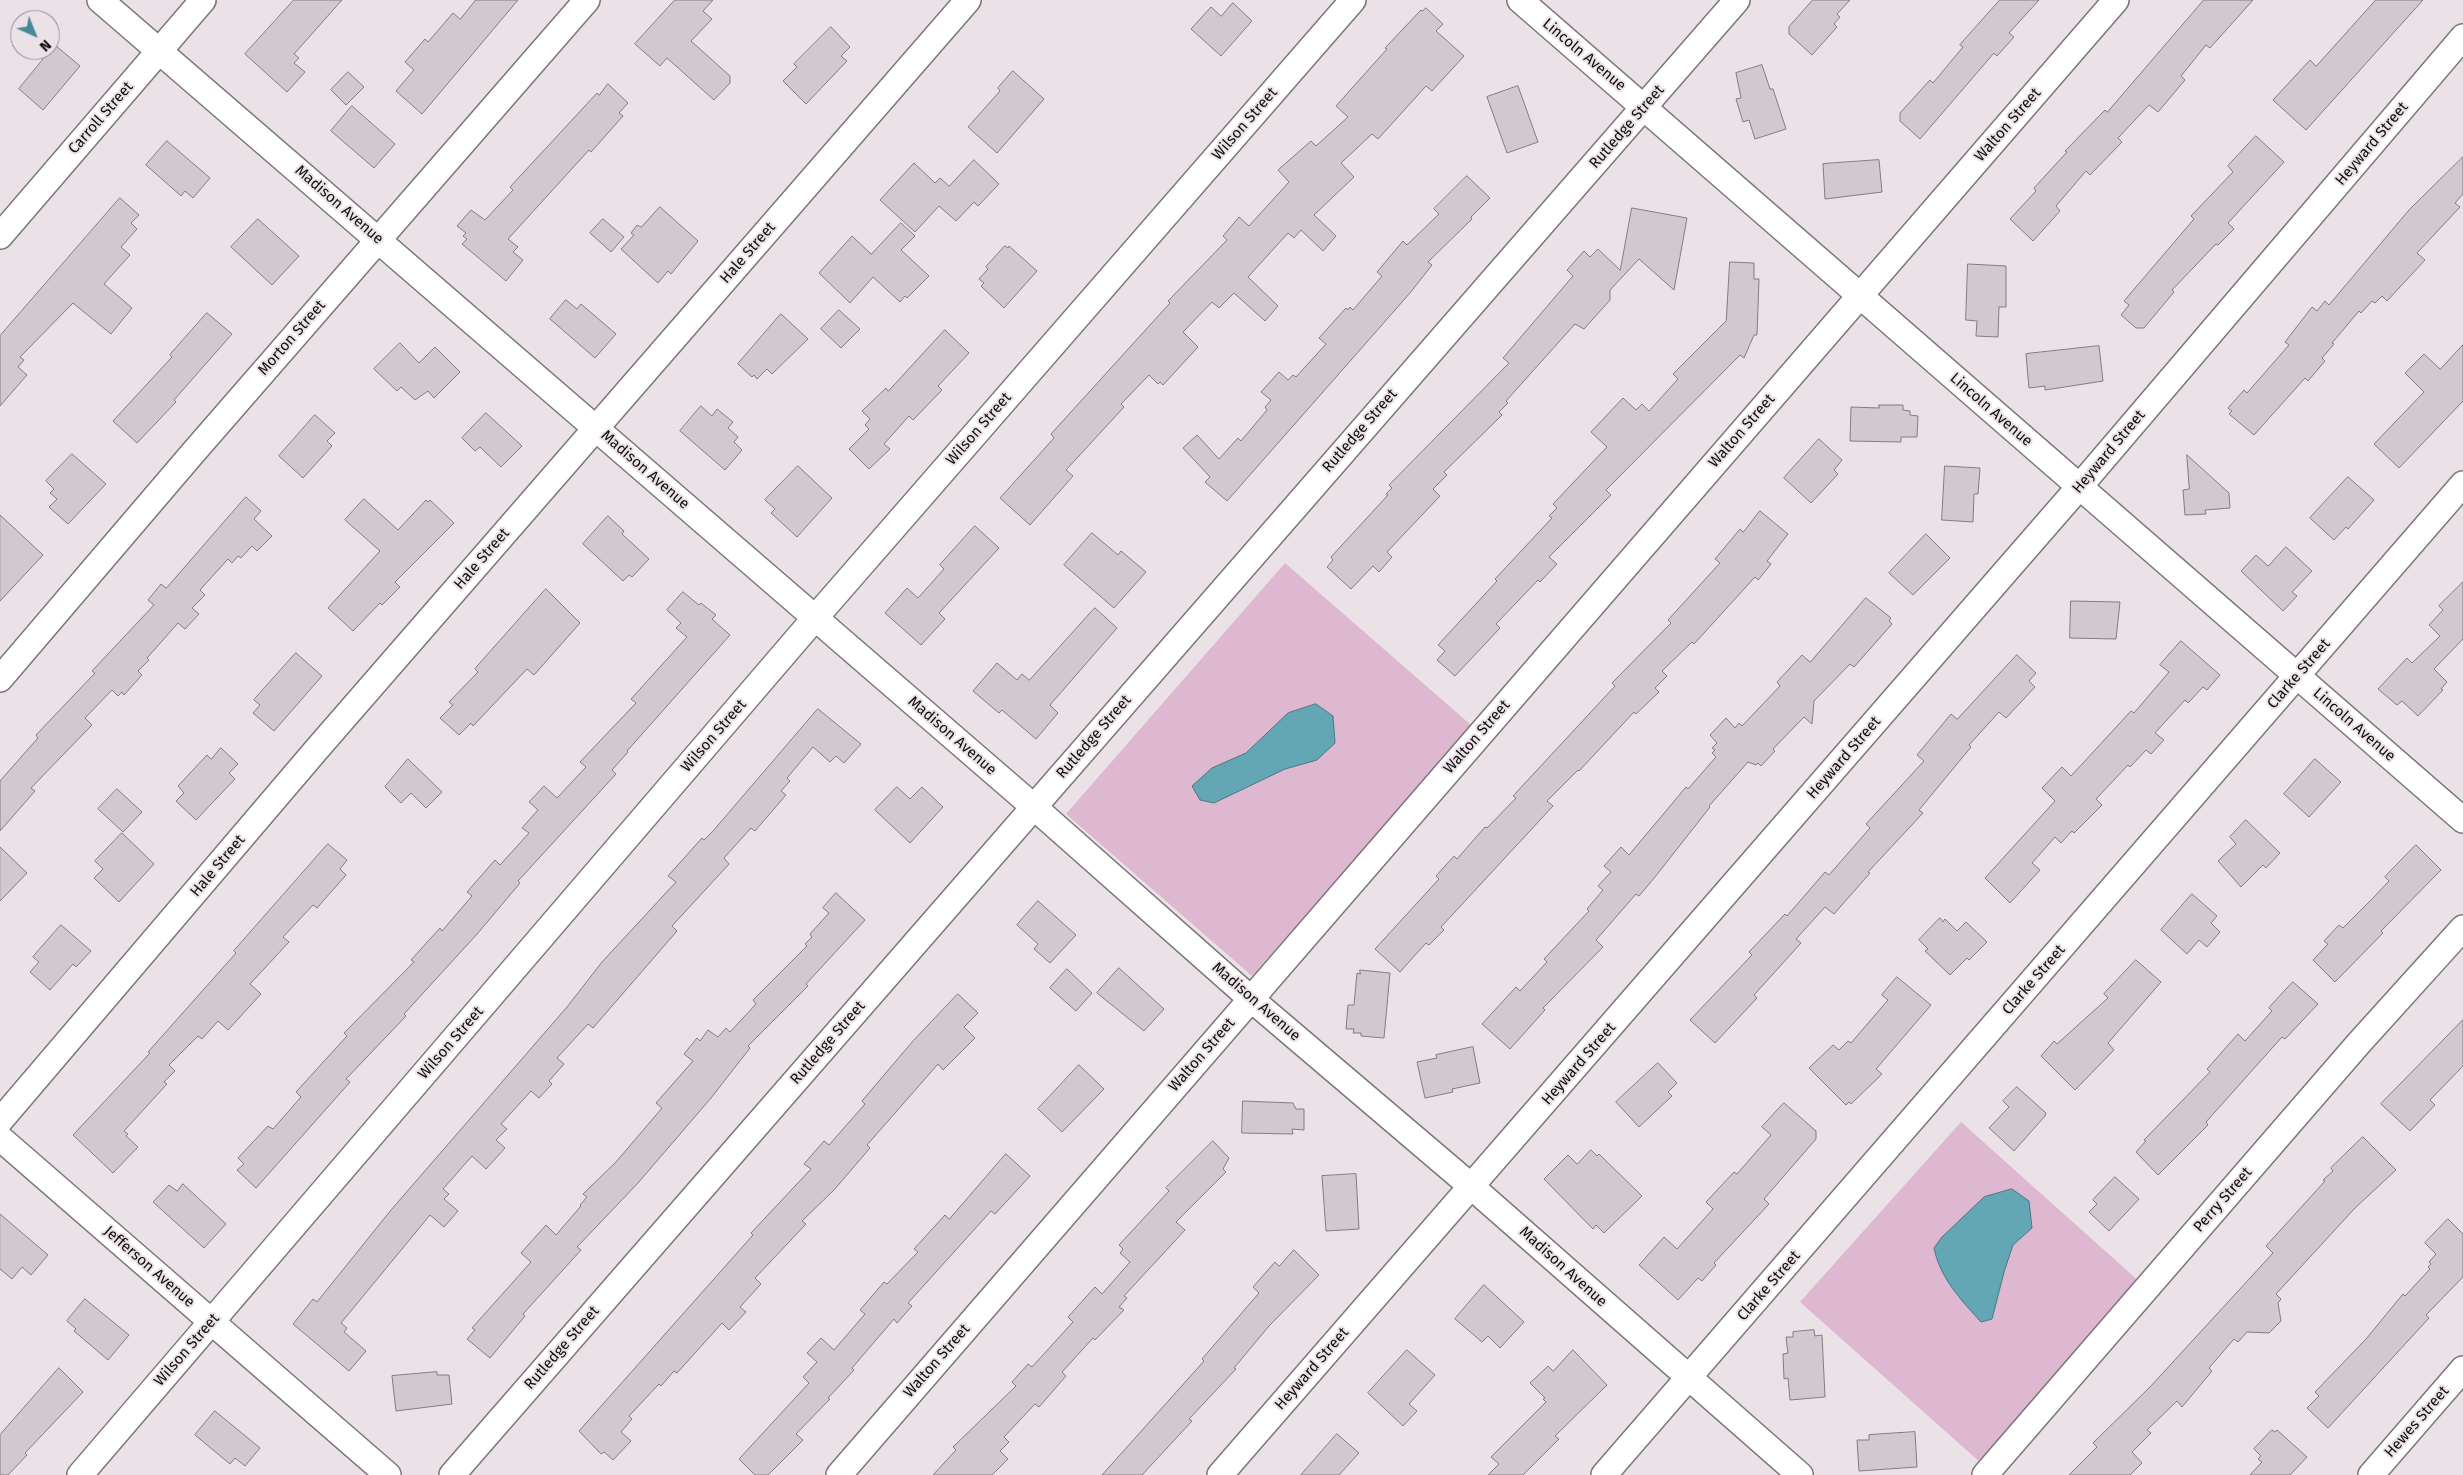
<!DOCTYPE html>
<html>
<head>
<meta charset="utf-8">
<style>
  body { margin:0 }
  #map { position:relative; width:2463px; height:1475px; overflow:hidden; background:#eae2e7; font-family:"Fira Sans",sans-serif }
  canvas { display:block }
  .north { position:absolute; left:10px; top:10px; width:50px; height:50px; box-sizing:border-box; background:#eae2e7; border:1px solid #928c90; border-radius:50%; rotate:136deg; font-size:14px; font-weight:700; line-height:20px; text-align:center; color:#0e0b0d }
  .north::after { content:''; display:block; margin:auto; width:18px; height:22px; background:#468b98; clip-path:polygon(50% 0,100% 100%,50% 72%,0 100%) }
</style>
</head>
<body>
<div id="map">
<canvas width="2463" height="1475"></canvas>
<div class="north">N</div>
</div>
<script>
const ctx = document.querySelector('canvas').getContext('2d');
ctx.lineJoin = 'round';
function fillPath(path, color) { ctx.fillStyle = color; ctx.fill(path, 'evenodd'); }
function stroke(path, color, width, dash) { ctx.strokeStyle = color; ctx.lineWidth = width; ctx.lineCap = dash ? 'butt' : 'round'; ctx.setLineDash(dash || []); ctx.stroke(path); }
function write(font, color, halo, rows, align = 'center') {
  ctx.font = font + ' "Fira Sans",sans-serif'; ctx.lineWidth = 4; ctx.setLineDash([]); ctx.textBaseline = 'middle'; ctx.strokeStyle = halo; ctx.fillStyle = color; for (const [text, x, y, turn = 0] of rows) {
    ctx.save(); ctx.translate(x, y); ctx.rotate((+turn || 0) * Math.PI / 180); ctx.textAlign = isNaN(turn) ? turn : align; if (halo) ctx.strokeText(text, 0, 0); ctx.fillText(text, 0, 0); ctx.restore();
  }
}
const green = new Path2D(`
  M1285 563 1471 725 1252 976 1066 814Z
  M1961 1122 2141 1283 1981 1463 1800 1302Z`);
const water = new Path2D(`
  M1316 704 1333 716 1335 743 1317 760 1285 769 1214 803 1200 800 1192 786 1212 768 1246 753 1288 713Z
  M2012 1189 2029 1201 2032 1228 2013 1245 2004 1272 1992 1319 1981 1322C1961 1300 1940 1278 1934 1248L1942 1237 1984 1197Z`);
const building = new Path2D(`
  M294 0H342L294 54 299 58 294 63 305 72 287 92 245 54Z
  M476 0H518L422 114 396 91 414 70 405 62 425 39 428 42 453 13 460 19Z
  M675 0H713L703 11 712 19 691 41 730 76V83L714 100 667 58 660 66 635 44Z
  M1813 0H1850L1837 14 1840 17 1834 24 1837 27 1812 55 1789 34V27Z
  M2000 0H2039L2009 33 2014 37 1997 56 1994 53 1920 139 1900 121V113L1930 80 1933 83 1963 47 1960 45Z
  M2204 0H2253L2210 48 2206 45 2181 76 2185 80 2158 112 2149 105 2118 138 2122 142 2090 175 2086 171 2056 206 2060 211 2033 241 2010 219 2036 191 2034 188 2067 152 2065 151 2105 110 2107 112Z
  M2376 0H2423L2306 130 2273 100 2310 60 2316 66Z
  M1233 3 1252 21 1221 56 1191 29 1211 7 1221 16Z
  M1426 8 1443 24 1436 31 1464 56 1432 91 1426 86 1378 139 1372 134 1341 163 1354 177 1314 215 1336 236 1323 251 1301 230 1294 238 1288 233 1248 277 1278 306 1265 321 1234 293 1219 308 1212 302 1183 332 1198 347 1163 385 1160 382 1158 384 1149 375 1121 404 1124 407 1066 470 1073 476 1030 525 1000 498 1054 438 1051 434 1170 303 1168 301 1227 240 1223 236 1239 217 1249 226 1289 182 1278 170 1311 141 1316 146 1348 117 1336 106 1387 49 1385 48 1421 10 1422 11Z
  M831 27 850 47 841 56 847 61 806 104 783 81 797 67 794 64Z
  M55 45 80 66 43 110 19 89Z
  M1762 65 1770 89H1773L1786 129 1755 139 1749 120 1743 122 1736 99 1741 98 1736 73Z
  M1013 71 1044 99 997 153 968 127 1000 91 998 88Z
  M348 72 364 87 346 105 331 90Z
  M608 84 628 103 619 113 623 116 591 152 589 150 508 239 518 247 513 252 523 260 506 281 462 244 467 239 463 236 466 233 457 226 471 210 485 220 513 190 510 187 597 93 599 95Z
  M1518 86 1538 142 1507 153 1487 97Z
  M352 106 395 144 374 168 331 131Z
  M2256 136 2284 162 2228 223 2234 229 2218 245 2216 244 2172 290 2174 292 2144 328H2136L2121 315 2129 305 2124 301 2194 219 2191 216 2233 172 2228 166Z
  M167 141 210 178 193 198 185 191 181 196 146 165Z
  M2463 157V194L2455 203 2460 207 2417 253 2425 260 2387 301 2382 296 2375 303 2372 301 2361 313 2359 311 2332 343 2334 344 2322 358 2325 361 2308 381 2305 378 2254 435 2229 414 2232 411 2228 408 2244 390 2247 393 2289 345 2285 342 2312 307 2317 311 2325 301 2329 305 2409 210Z
  M974 160 999 184 978 206 974 202 956 221 939 206 915 232 880 200 914 163 935 183 940 178 949 186Z
  M1879 160 1882 192 1825 199 1823 164Z
  M1467 176 1490 198 1471 217 1472 219 1428 262 1432 265 1410 293 1227 501 1205 482 1210 477 1183 448 1197 435 1219 459 1238 438 1241 441 1267 410 1265 407 1271 400 1261 392 1279 372 1288 380 1293 375 1296 377 1326 344 1319 338 1346 308 1348 310 1350 307 1353 310 1382 276 1377 272 1403 241 1407 245 1439 214 1434 209Z
  M120 198 139 215 131 223 137 229 121 247 130 255 104 284 132 308 111 334 73 303 20 357 24 360 18 367 27 375 0 406V336Z
  M660 207 698 241 671 274 668 271 658 283 621 249 634 235 631 233 637 225 641 227Z
  M1632 208 1687 218 1674 290 1639 259 1610 290V300L1584 329 1575 324 1506 401 1508 403 1499 412 1502 415 1444 472 1447 475 1433 489 1440 496 1387 552 1392 557 1379 572 1373 566 1351 589 1327 567 1333 560 1331 557 1388 495 1386 494 1392 488 1389 485 1509 363 1503 358 1573 276 1567 270 1584 251 1590 257 1598 249 1620 270Z
  M258 219 299 256 272 285 231 247Z
  M603 219 624 237 611 252 590 233Z
  M901 223 915 236 901 250 929 276 907 298 905 296 900 302 873 277 850 303 819 273 852 236 871 254Z
  M1005 246 1008 248 1009 246 1037 271 1004 308 981 286 984 283 979 279 988 269 986 267Z
  M1730 262 1754 263V279H1759L1757 335H1754L1744 358 1740 355 1606 490 1611 495 1549 557 1557 564 1540 582 1538 580 1496 624 1500 628 1455 676 1437 660 1445 651 1438 645 1497 581 1495 579 1552 518 1549 516 1557 508 1553 504 1607 447 1591 432 1623 398 1636 410 1642 404 1649 411 1678 379 1673 374 1726 321Z
  M1968 264 2006 266V307H1999L1998 337 1976 336 1977 321 1966 320Z
  M566 300 577 309 581 304 616 334 595 358 550 319Z
  M839 310 860 329 841 348 821 329Z
  M207 313 232 334 174 400 176 402 137 443 113 421 172 357 170 355Z
  M781 314 808 339 772 374 767 369 757 379 754 375 752 377 738 364Z
  M945 330 969 353 938 386 942 390 913 420 909 416 884 444 890 449 869 469 849 449 869 429 865 425 870 419 862 411 886 388 888 391Z
  M400 343 419 363 435 347 460 372 434 398 428 391 415 400 401 387 397 391 374 369Z
  M2463 345V401L2399 468 2374 444 2424 392 2405 373 2424 354 2440 369Z
  M2099 346 2103 381 2045 390V386L2029 388 2026 354Z
  M1879 405H1903V410L1910 411V415L1918 416 1917 437H1901V442L1850 441 1851 407 1879 408Z
  M701 406 712 416 717 409 733 422 728 428 738 437 734 442 742 450 725 470 680 431Z
  M486 413 522 446 501 467 480 447 475 451 462 438Z
  M315 415 335 433 327 441 332 446 303 478 279 456Z
  M1819 439 1842 460 1834 470 1838 474 1811 503 1784 478Z
  M72 454 106 484 68 524 49 507 57 499 50 493 54 489 46 481Z
  M2187 455 2229 493 2230 508 2205 510 2206 514 2185 515 2183 490 2189 489Z
  M798 466 832 498 797 537 771 513 775 509 765 500Z
  M1945 466 1980 468 1978 494H1974L1973 522 1942 520Z
  M2348 477 2374 500 2348 529 2346 527 2334 540 2310 518Z
  M246 497 261 511 254 519 272 536 257 551 252 546 241 558 238 556 232 563 228 559 200 590 205 595 192 608 199 614 185 629 178 623 147 658 149 660 138 671 142 675 124 695 122 692 118 696 112 690 85 718 92 725 31 788 35 791 0 831V781L38 738 36 735 95 673 92 671 154 605 148 600 161 584 166 588Z
  M364 499 398 530 426 500 428 502 430 500 454 523 395 582 400 587 382 605 380 603 353 631 328 608 380 551 345 520Z
  M1760 511 1788 534 1767 561 1771 564 1758 580 1755 577 1694 644 1692 642 1662 671 1667 676 1655 688 1659 692 1636 714 1634 712 1579 771 1578 770 1547 801 1553 806 1441 927 1444 930 1429 945 1426 943 1400 972 1375 949 1439 879 1436 876 1454 856 1457 859 1485 827 1487 828 1516 798 1513 796 1615 686 1612 683 1671 623 1668 620 1720 563 1715 559 1740 529 1743 532Z
  M0 515 43 555 0 601Z
  M608 516 624 531 622 534 649 559 632 577 629 575 623 581 583 544Z
  M975 526 999 548 939 613 945 619 921 645 885 613 907 588 918 598 944 569 940 565Z
  M1092 533 1118 555 1121 551 1146 572 1114 608 1064 565Z
  M1926 534 1950 558 1913 595 1889 573Z
  M2286 547 2312 571 2292 592 2297 596 2283 611 2241 571 2256 555 2268 566Z
  M2463 582V639L2434 669 2447 682 2441 689 2443 690 2418 716 2402 701 2397 705 2378 689 2407 658 2412 663 2440 636 2429 625 2443 610 2439 606Z
  M546 589 580 623 534 675 527 669 473 726 471 723 459 735 440 718 453 705 449 702 478 672 475 669Z
  M683 592 699 605 701 603 716 615 712 619 730 635 627 751 628 752 612 770 616 774 518 881 520 883 478 933 404 1014 406 1016 346 1079 350 1082 256 1188 237 1170 244 1164 238 1158 268 1126 273 1129 301 1097 296 1092 347 1036 344 1033 414 962 411 960 440 928 442 931 472 896 467 892 495 860 500 865 529 833 522 828 538 810 529 802 544 786 557 798 586 767 580 762 636 703 631 699 687 637 676 628 681 623 667 610Z
  M1866 598 1891 618 1889 621 1892 624 1854 667 1850 664 1814 701 1812 724 1804 717 1773 749 1775 751 1761 766 1758 763 1756 765 1748 762 1709 806 1710 807 1655 877 1639 896 1636 894 1596 940 1603 947 1543 1008 1545 1010 1510 1049 1482 1024 1516 987 1520 991 1547 962 1544 959 1589 911 1587 909 1603 890 1598 886 1611 872 1604 866 1621 847 1629 855 1686 787 1688 789 1716 757 1712 753 1715 750 1712 748 1717 743 1710 735 1726 718 1735 728 1739 723 1742 726 1780 686 1777 682 1802 655 1810 662Z
  M2071 601 2120 602 2116 639 2070 638Z
  M1095 608 1117 628 1050 705 1058 713 1036 739 1002 710 999 713 973 691 997 663 1017 680 1022 674 1029 680Z
  M2181 641 2220 675 2207 690 2203 687 2188 703 2185 700 2155 733 2164 740 2151 754 2146 750 2130 767 2128 765 2096 799 2102 805 2074 833 2072 831 2061 843 2055 837 2032 863 2040 870 2010 903 1985 878 2055 801 2042 788 2062 767 2071 776 2131 711 2134 713 2169 672 2160 665Z
  M296 653 322 676 274 731 253 713 260 705 254 700Z
  M2017 655 2036 673 2029 681 2035 687 2006 718 1999 712 1969 745 1971 747 1919 810 1923 813 1868 872 1870 873 1834 914 1825 907 1796 939 1801 943 1754 995 1757 998 1715 1043 1690 1020 1752 955 1749 952 1785 914 1787 916 1825 872 1829 875 1870 828 1866 824 1924 761 1917 755 1951 714 1957 719Z
  M818 709 861 744 844 763 836 756 830 762 813 747 787 778 790 781 781 791 786 795 755 831 751 828 724 858 729 864 672 926 677 931 593 1028 588 1024 557 1058 564 1064 549 1081 552 1084 539 1098 531 1091 501 1124 507 1129 496 1140 505 1148 486 1169 472 1156 443 1189 449 1194 444 1199 458 1211 444 1227 430 1215 341 1323 347 1328 344 1332 366 1351 349 1371 293 1324 313 1299 317 1302 391 1210 567 1007 602 962 676 882 668 876 702 838 704 840 713 831Z
  M221 748 238 764 229 773 235 779 196 820 176 801 184 793 178 786 207 755 211 759Z
  M408 759 442 792 426 808 411 793 401 803 385 787Z
  M2315 759 2341 782 2309 817 2284 794Z
  M897 787 910 799 922 787 943 807 910 843 875 810Z
  M117 789 142 812 123 832 98 809Z
  M2246 820 2280 853 2266 868 2263 865 2241 887 2218 861 2236 844 2230 837Z
  M122 833 154 864 119 902 94 878 103 869 95 861Z
  M328 844 347 860 340 869 346 875 317 908 313 905 283 937 289 942 250 984 261 994 228 1030 218 1021 202 1039 198 1036 169 1065 175 1071 164 1082 167 1084 124 1131 128 1134 126 1136 138 1147 113 1173 73 1135 150 1053 148 1052 236 953 234 951Z
  M2416 845 2441 870 2381 931 2383 933 2335 982 2313 960 2328 944 2324 941 2339 925 2343 928 2373 898 2389 881 2385 877Z
  M0 847 27 873 0 901Z
  M836 893 865 920 806 984 808 986 748 1046 750 1048 711 1098 638 1183 577 1247 581 1250 523 1314 525 1316 490 1358 467 1339 475 1330 472 1328 531 1262 521 1253 546 1225 556 1235 581 1206 580 1205 587 1197 583 1194 616 1162 662 1108 656 1103 693 1061 684 1054 697 1038 700 1041 708 1030 718 1037 726 1028 730 1032 756 1004 753 1000 807 946 805 944 812 937 810 934 829 913 823 908Z
  M2192 894 2217 916 2211 923 2220 932 2207 947 2199 940 2187 954 2161 930Z
  M1038 901 1076 935 1050 963 1034 949 1038 944 1017 925Z
  M1940 918 1943 922 1945 919 1957 931 1966 922 1987 942 1969 960 1967 958 1950 975 1925 951 1928 949 1919 940Z
  M61 925 91 951 76 967 73 964 50 990 30 972 39 962 33 957Z
  M2136 960 2161 982 2108 1043 2114 1050 2075 1090 2041 1056 2054 1041 2057 1044 2108 998 2104 994Z
  M1119 968 1164 1009 1144 1031 1097 993Z
  M1067 969 1092 993 1076 1011 1050 988Z
  M1360 970 1390 973 1384 1038 1361 1036V1033H1353L1354 1029H1346L1348 1005H1354L1357 973 1360 974Z
  M1897 977 1931 1005 1876 1069 1882 1074 1851 1104 1849 1102 1846 1105 1809 1068 1833 1045 1839 1050 1848 1041 1851 1043 1888 1000 1882 995Z
  M2293 982 2318 1004 2285 1039 2282 1037 2206 1122 2208 1125 2158 1175 2136 1152 2146 1141 2144 1140 2210 1072 2207 1069 2238 1034 2245 1041 2272 1011 2269 1008Z
  M958 994 978 1013 964 1027 975 1038 943 1070 938 1064 867 1145 870 1148 834 1190 802 1221 806 1224 755 1278 761 1284 740 1307 746 1312 729 1330 722 1323 677 1373 674 1371 661 1386 659 1384 629 1416 632 1419 621 1432 631 1441 613 1460 604 1452 601 1454 579 1431 753 1235 751 1233 811 1169 804 1164 824 1141 829 1145 865 1104 862 1101 913 1041Z
  M2463 1020V1066L2430 1100 2435 1105 2410 1131 2381 1104Z
  M1473 1047 1480 1083 1452 1089 1453 1092 1425 1098 1417 1062 1437 1058 1436 1055Z
  M1658 1063 1677 1083 1668 1092 1672 1096 1639 1127 1616 1102Z
  M1079 1065 1104 1089 1062 1132 1038 1109Z
  M2017 1087 2046 1113 2045 1116 2014 1151 1989 1128 2009 1107 2003 1101Z
  M1243 1101 1293 1103 1296 1109H1304V1130L1292 1129 1293 1134 1242 1133Z
  M1784 1103 1816 1131V1139L1764 1199 1769 1204 1714 1263 1716 1265 1702 1281 1698 1278 1678 1300 1639 1265 1664 1237 1677 1249 1713 1209 1706 1202 1734 1172 1737 1174 1771 1135 1762 1127Z
  M2363 1137 2396 1170 2355 1208 2276 1294 2281 1299 2278 1303 2281 1321 2269 1333 2247 1332 2238 1342 2234 1339 2209 1368 2212 1371 2182 1407 2177 1401 2147 1430 2151 1433 2132 1452 2142 1463 2130 1475H2069L2097 1447 2093 1443 2150 1387 2273 1253 2266 1246 2325 1181 2323 1180 2333 1171 2331 1168Z
  M1213 1141 1229 1158 1223 1169 1226 1172 1176 1222 1185 1230 1124 1296 1127 1298 1119 1307 1124 1310 1095 1340 1093 1338 1062 1372 1066 1376 1039 1407 1035 1404 1004 1437 1009 1442 1000 1451 1008 1459 992 1475H933L956 1450 953 1447 1016 1386 1012 1382 1028 1364 1032 1367 1073 1322 1068 1317 1095 1287 1102 1294 1130 1262 1120 1253 1123 1249 1119 1245 1169 1191 1166 1188Z
  M1591 1150 1597 1156 1599 1154 1642 1196 1604 1233 1596 1225 1593 1229 1544 1179 1568 1155 1577 1164Z
  M1006 1154 1030 1176 995 1214 991 1211 908 1303 912 1306 897 1323 894 1319 852 1368 854 1370 828 1398 830 1399 796 1434 803 1440 768 1475H755L739 1459 809 1383 803 1377 817 1362 807 1353 821 1338 834 1350 865 1314 860 1310 884 1282 887 1284 918 1252 914 1249 945 1215 949 1219Z
  M1356 1174 1359 1229 1326 1231 1322 1176Z
  M2115 1177 2139 1199 2109 1231 2089 1212 2097 1204 2093 1200Z
  M183 1184 226 1224 204 1248 153 1202 169 1185 177 1191Z
  M0 1214 48 1255 31 1275 22 1267 12 1279 0 1269Z
  M2448 1219 2463 1234V1277L2426 1315 2429 1318 2328 1428 2307 1408 2319 1396 2315 1392 2366 1339 2403 1294 2405 1296 2430 1269 2428 1267 2431 1264 2429 1262 2436 1254 2425 1243Z
  M1294 1250 1319 1275 1269 1326 1234 1368 1236 1369 1189 1419 1192 1421 1142 1475H1102L1204 1361 1202 1359 1259 1293 1253 1287 1275 1262 1279 1266Z
  M1484 1285 1524 1322 1500 1348 1488 1336 1482 1342 1455 1319Z
  M85 1299 129 1335 108 1360 74 1331 76 1329 67 1321Z
  M1814 1330 1815 1336 1822 1335 1825 1397 1790 1400 1788 1378 1784 1379 1783 1354 1788 1353 1786 1337H1793V1332Z
  M1407 1350 1435 1375 1409 1404 1417 1411 1403 1426 1368 1393Z
  M1573 1350 1607 1385 1555 1436 1559 1439 1523 1475H1488L1499 1464 1491 1457 1546 1402 1543 1399 1545 1398 1530 1383 1548 1366 1553 1371Z
  M59 1368 83 1392 25 1453 27 1455 8 1475H0V1435Z
  M437 1372V1375H449L452 1404 396 1411 392 1376Z
  M215 1411 260 1448 245 1466 235 1458 230 1464 195 1435Z
  M2272 1430 2275 1432 2277 1430 2307 1457 2290 1475H2250L2262 1462 2258 1459 2261 1456 2254 1449Z
  M1915 1432 1917 1467 1859 1471 1857 1440H1869V1435Z
  M1337 1434 1359 1453 1339 1475H1301Z`);
const minor = new Path2D(`
  M100 0 1034 807 1251 999 1472 1187 1800 1475
  M1520 0 2463 820
  M0 236 203 0
  M0 679 192 454 587 0
  M0 1121 317 749 968 0
  M0 1138 388 1475
  M80 1475 815 618 1353 0
  M452 1475 1737 0
  M839 1475 2116 0
  M1220 1475 2080 486 2463 37
  M1604 1475 2463 484
  M1985 1475 2359 1043 2463 928
  M2371 1475 2463 1369`);
const streetNames = [
  ["Lincoln Avenue",1584,55,40],
  ["Carroll Street",101,118,-49],
  ["Wilson Street",1245,124,-49],
  ["Walton Street",2008,125,-49],
  ["Rutledge Street",1627,127,-49],
  ["Heyward Street",2372,144,-50],
  ["Madison Avenue",339,205,41],
  ["Hale Street",748,253,-49],
  ["Morton Street",292,338,-49],
  ["Lincoln Avenue",1991,410,41],
  ["Wilson Street",979,429,-49],
  ["Rutledge Street",1360,431,-49],
  ["Walton Street",1742,431,-49],
  ["Heyward Street",2109,452,-50],
  ["Madison Avenue",645,470,41],
  ["Hale Street",482,559,-49],
  ["Clarke Street",2299,674,-49],
  ["Lincoln Avenue",2354,725,41],
  ["Wilson Street",714,736,-49],
  ["Madison Avenue",952,736,41],
  ["Rutledge Street",1094,737,-49],
  ["Walton Street",1477,737,-49],
  ["Heyward Street",1844,758,-49],
  ["Hale Street",218,866,-50],
  ["Clarke Street",2034,980,-49],
  ["Madison Avenue",1256,1002,41],
  ["Wilson Street",451,1043,-49],
  ["Rutledge Street",828,1043,-49],
  ["Walton Street",1202,1055,-49],
  ["Heyward Street",1579,1064,-49],
  ["Perry Street",2223,1200,-49],
  ["Jefferson Avenue",149,1267,41],
  ["Madison Avenue",1563,1267,42],
  ["Clarke Street",1769,1286,-49],
  ["Rutledge Street",562,1348,-49],
  ["Wilson Street",187,1350,-49],
  ["Walton Street",937,1361,-49],
  ["Heyward Street",1312,1369,-49],
  ["Hewes Street",2417,1422,-49]
];
fillPath(green, '#deb7d0');
fillPath(water, '#62a7b3');
stroke(water, '#497881', 1);
fillPath(building, '#d0c9cd');
stroke(building, '#837c80', 1);
stroke(minor, '#7c767a', 28);
stroke(minor, '#fff', 25);
write('15px', '#0e0b0d', '#eae2e7', streetNames);
</script>
</body>
</html>
